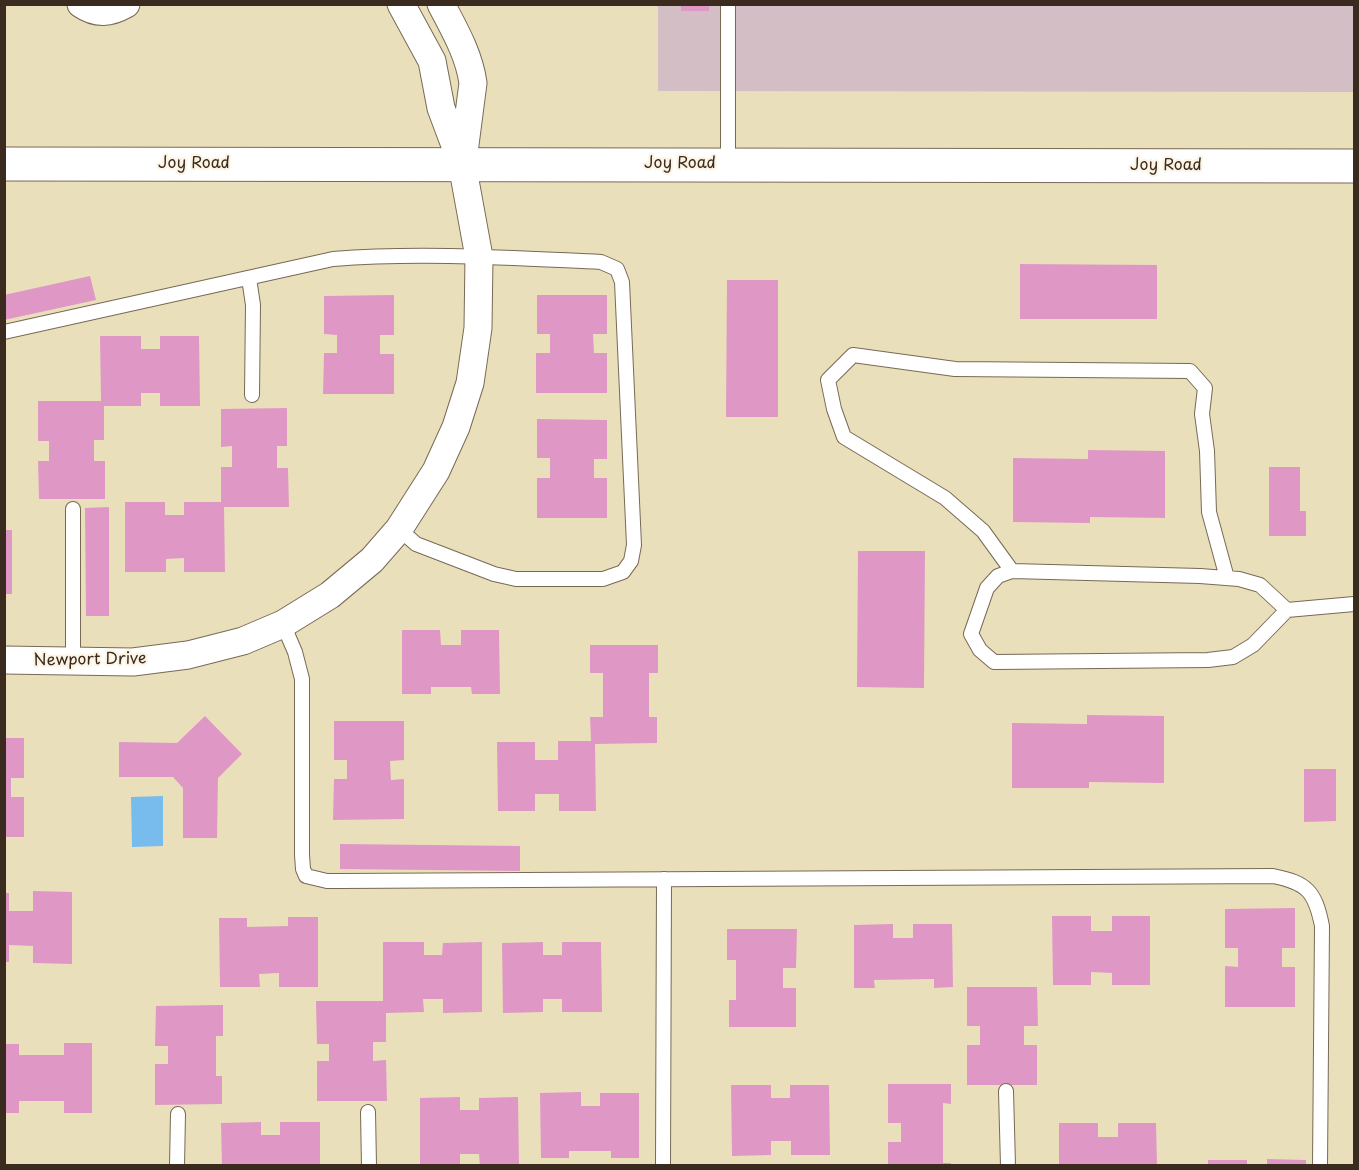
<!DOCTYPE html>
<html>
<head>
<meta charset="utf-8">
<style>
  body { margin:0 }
  #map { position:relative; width:1359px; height:1170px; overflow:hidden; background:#eadfbb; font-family:"Playpen Sans",sans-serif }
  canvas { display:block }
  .frame { position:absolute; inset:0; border:6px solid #3b2a1e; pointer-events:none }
</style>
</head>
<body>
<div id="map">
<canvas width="1359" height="1170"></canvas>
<div class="frame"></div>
</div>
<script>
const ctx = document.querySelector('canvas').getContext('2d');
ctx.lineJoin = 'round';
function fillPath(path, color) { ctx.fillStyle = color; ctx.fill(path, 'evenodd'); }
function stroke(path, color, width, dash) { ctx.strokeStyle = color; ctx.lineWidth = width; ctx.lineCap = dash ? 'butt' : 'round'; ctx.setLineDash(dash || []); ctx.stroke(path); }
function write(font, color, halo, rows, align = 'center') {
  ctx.font = font + ' "Playpen Sans",sans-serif'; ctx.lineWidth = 4.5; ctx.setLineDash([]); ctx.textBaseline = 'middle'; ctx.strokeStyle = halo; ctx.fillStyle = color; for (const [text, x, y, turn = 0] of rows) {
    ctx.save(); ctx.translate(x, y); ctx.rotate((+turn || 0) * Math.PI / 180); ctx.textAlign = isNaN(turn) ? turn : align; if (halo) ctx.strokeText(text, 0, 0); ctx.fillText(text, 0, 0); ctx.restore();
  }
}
const industrial = new Path2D(`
  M658 5H1354V92L658 91Z`);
const water = new Path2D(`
  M163 796V846L132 847 131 797Z`);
const building = new Path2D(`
  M681 4H709V11H681Z
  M1020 264 1157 265V319H1020Z
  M90 276 96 300 4 320V295Z
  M727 280H778V417H726Z
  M394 295V335H380V354H394V394H323L324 353H337V335L324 334V296Z
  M537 295H607V334H593L594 353H607V393H536V353H550V334H537Z
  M100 336H141V349H160V336H199L200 406H160V393H141V406H104V440H94V461H105V499H39L38 461H49V441H38V401H101Z
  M287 408V446H277V468H288L289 507H224L225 572H184V558L166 559V572H125V502H165V515H184V502H221V467H232V446L221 447V409Z
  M537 419 607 420V459H594V478H607V518H537V478H550V458H537Z
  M1088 450 1165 451V518L1090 517V523L1013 522V458L1088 459Z
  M1269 467H1300V511H1306V536H1269Z
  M109 507V616H86L85 508Z
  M4 530H12V594H4Z
  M858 551H925L924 688 857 687Z
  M402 630H440L441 645H461V630H499L500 694H472L471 687H431V694H402Z
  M590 645H658V673H649V717H657V743L595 744 596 811H559V794H535V811H498L497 742H535V760H558V741H591L590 717H603V673H590Z
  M1087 715 1164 716V783L1089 782V788H1012V723L1087 724Z
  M205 716 242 754 218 778 217 838H183V788L173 777H119V742L177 743Z
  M334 721H404V760L390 761 391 780 404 779V819L333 820 334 779H347V760H334Z
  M4 738H24V778H11V797H24V837H4Z
  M1304 769H1336V821L1304 822Z
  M340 844 520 846V871L340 869Z
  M33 891 72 892V964L33 963V946L9 945V962H4V893H9V911H33Z
  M1295 908V948H1282V967H1295V1007H1225V966L1238 967V948H1225V909Z
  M1052 916H1091V931H1112V916H1150V985H1112V973L1091 972V985H1053Z
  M288 917H318V987H279V973L259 974 260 987H220L219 918H247V927L288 926Z
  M893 924V938H913V924H952L953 987 934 988V979L874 980 875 988H854V925Z
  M727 929H797L796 968H783V988H796V1027H729V1000H736V960H727Z
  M383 942H424V955H442L443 943 482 942V1012L443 1013V999H423L424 1012 386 1013V1042H373V1061L386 1060 387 1101H317V1061H329V1044H317L316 1001H383Z
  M543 942V955H562V942H601L602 1012H562V999H543V1012L503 1013 502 943Z
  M967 987H1037L1038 1026H1024V1045H1037V1085H967V1045H980V1026H967Z
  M223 1005V1036H216V1076H222V1104L155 1105V1064H168V1046H155L156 1006Z
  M64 1043H92V1113H64V1101H19V1113H4V1044H19V1055H64Z
  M888 1084H951V1104L943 1103V1163H951V1166H888V1142H901V1123H888Z
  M731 1085H771V1098H790V1085H829L830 1155H791V1141H771V1155L732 1156Z
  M581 1092V1106H600V1093H639V1158H611V1151H569V1158H541L540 1093Z
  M460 1097V1110H479V1098L518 1097 519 1166H480L479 1154H460V1166H420V1098Z
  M261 1122V1135H280V1122H320V1166H222L221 1123Z
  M1059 1123H1098V1137H1118V1123H1156L1157 1166H1059Z
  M1267 1159 1306 1160V1166H1267Z
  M1208 1160H1247V1166H1208Z`);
const lane = new Path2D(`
  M728 4V164
  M249 278 253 305 252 395
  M4 332 333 259C422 252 512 258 601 262L617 269 622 282 634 545 631 561 623 572 603 579H516L494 574 416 544 399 529
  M73 509V661
  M1012 571 983 531 945 498 844 437 834 409 828 380 853 355 955 369 1190 371 1205 388 1202 414 1207 451 1209 512 1227 578
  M1287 610 1260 585 1239 579 1200 576 1012 571 998 576 987 588 971 634 980 650 994 662 1208 660 1233 657 1253 645 1287 610 1354 604
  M283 624 295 652 302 679V855L303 869 306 876 327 881C642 882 957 878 1273 876 1307 883 1315 891 1322 926L1320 1166
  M1006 1091 1008 1166
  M368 1112 369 1166
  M177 1166 178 1114
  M663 1166 664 879`);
const street = new Path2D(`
  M81 4C97 15 110 13 126 4
  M441 4C454 29 469 54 473 83L463 160
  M4 660 133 662 188 655 243 641 283 624 330 595 372 560 399 529 436 471 456 427 470 383 478 328 479 257 462 164 441 108 432 61 401 4`);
const secondary = new Path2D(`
  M4 164 1354 166`);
const streetNames = [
  ["Joy Road",194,164],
  ["Joy Road",680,164],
  ["Joy Road",1166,166],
  ["Newport Drive",90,660,-1]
];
fillPath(industrial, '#d2bec4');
fillPath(water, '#77bced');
fillPath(building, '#df98c6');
stroke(lane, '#786955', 16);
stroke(street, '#786955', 29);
stroke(secondary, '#786955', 35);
stroke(lane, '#fff', 14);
stroke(street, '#fff', 27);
stroke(secondary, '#fff', 33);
write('16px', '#3b2a1e', '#fcf5e5', streetNames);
</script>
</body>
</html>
